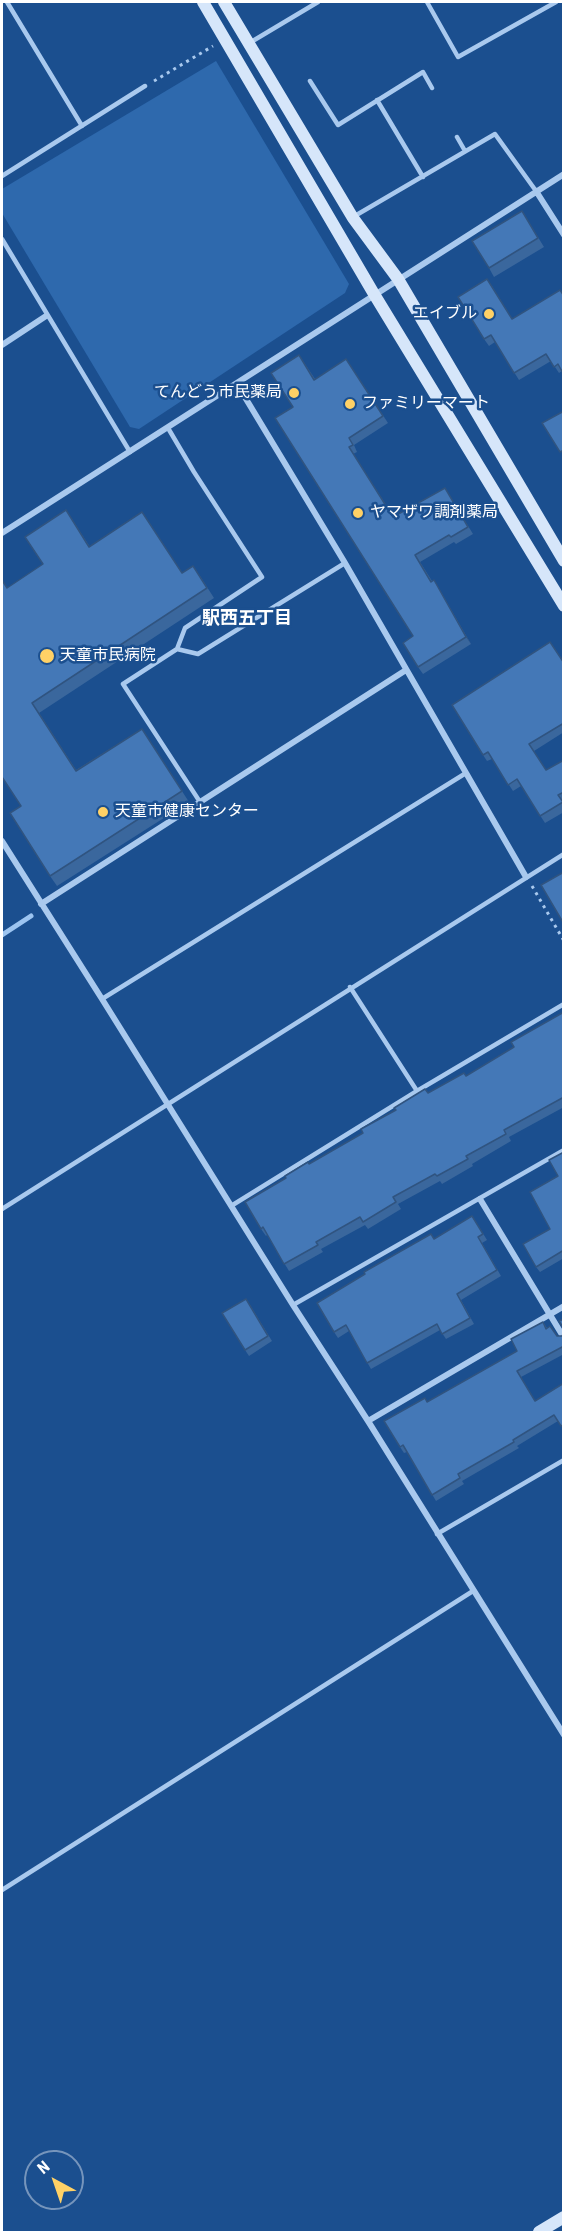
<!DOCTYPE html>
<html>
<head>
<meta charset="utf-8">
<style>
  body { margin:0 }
  #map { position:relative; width:565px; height:2234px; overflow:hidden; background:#1b4f8f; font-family:"Roboto Condensed",sans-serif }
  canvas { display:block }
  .frame { position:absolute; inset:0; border:3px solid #fff; pointer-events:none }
  .north { position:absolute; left:24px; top:2150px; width:60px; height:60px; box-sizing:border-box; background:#1b4f8f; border:2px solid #7695bc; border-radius:50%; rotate:320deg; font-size:16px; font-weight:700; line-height:24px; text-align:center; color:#fff }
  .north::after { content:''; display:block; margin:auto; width:21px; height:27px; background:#ffd166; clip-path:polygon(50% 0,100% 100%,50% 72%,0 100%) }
</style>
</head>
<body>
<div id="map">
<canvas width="565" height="2234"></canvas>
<div class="frame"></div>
<div class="north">N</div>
</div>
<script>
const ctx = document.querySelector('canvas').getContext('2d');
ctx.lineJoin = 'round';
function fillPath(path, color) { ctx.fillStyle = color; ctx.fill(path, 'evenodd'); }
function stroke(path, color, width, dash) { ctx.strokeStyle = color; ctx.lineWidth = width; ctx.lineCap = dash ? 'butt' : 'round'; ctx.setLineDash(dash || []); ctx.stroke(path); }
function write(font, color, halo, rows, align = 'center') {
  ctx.font = font + ' "Roboto Condensed","Noto Sans JP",sans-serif'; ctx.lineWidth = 5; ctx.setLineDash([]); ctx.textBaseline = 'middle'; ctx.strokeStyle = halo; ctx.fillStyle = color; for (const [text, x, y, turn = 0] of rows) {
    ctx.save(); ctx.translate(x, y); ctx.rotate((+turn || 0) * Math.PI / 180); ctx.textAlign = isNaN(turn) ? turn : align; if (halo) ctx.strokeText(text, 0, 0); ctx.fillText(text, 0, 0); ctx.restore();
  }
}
const green = new Path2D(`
  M216 61 349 284 345 293 139 429 130 427 2 213V189Z`);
const stream = new Path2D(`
  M2 935 31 916`);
const path = new Path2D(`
  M154 81 213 46
  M532 886 564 941`);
const lane = new Path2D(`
  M7 2 82 126
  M427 2 458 57 556 2
  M251 42 318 2
  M310 81 338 125 423 72 432 88
  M377 100 423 177
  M457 137 465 151
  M2 176 145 86
  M353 217 495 134 536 191
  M2 239 130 452
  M168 428 194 472 262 577 185 628 177 649 123 684 200 802
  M177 649 198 654 345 563
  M350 987 417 1091
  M102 999 466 773
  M231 1206 417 1091 564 1004
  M2 1209 564 854
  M293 1305 564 1150
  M437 1534 564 1460
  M2 1890 473 1591`);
const street = new Path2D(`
  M536 191 564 235
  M2 345 46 316
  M237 384 345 563 526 877
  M2 533 564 174
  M2 841 102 999 293 1305 368 1421 564 1735
  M41 904 406 670
  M480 1199 564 1338
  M368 1421 564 1306`);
const secondary = new Path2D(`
  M203 2 374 294 564 606
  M224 2 353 218 398 279 564 561
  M539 2232 564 2217`);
const wall = new Path2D(`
  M522 211 544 247 494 277 489 268Z
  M492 286 512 319 560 290 564 295V375L562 371 559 373 551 361 519 380 495 342 489 346 484 339Z
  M299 355 315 379 346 359 388 423 354 445 357 452 353 454 394 517 445 488 473 534 456 544 454 542 420 562 432 581 434 580 438 587 471 644 423 674 418 667 413 636 293 407Z
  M66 510 90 547 182 573 200 576 214 598 39 713 76 770 142 729 189 802 57 886 50 876 21 806 43 564Z
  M550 642 564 662V732L534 751 546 770 564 760V812L545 823 521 786 513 791 492 759 487 761 483 755Z
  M564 1012V1107L509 1137 511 1141 472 1164 473 1166 442 1184 440 1181 398 1204 401 1209 368 1229 365 1225 321 1249 323 1252 289 1271 267 1235 266 1236 261 1229 309 1164 363 1133 428 1093 466 1076 514 1047Z
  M564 1152V1258L540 1272 536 1267 550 1229 558 1176Z
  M476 1222 487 1240 482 1243 501 1276 461 1300 474 1324 446 1339 440 1330 371 1369 349 1331 338 1338 334 1332 434 1239Z
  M250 1305 272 1341 249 1356 245 1350Z
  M543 1322 547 1328 557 1336H562L564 1333V1354L521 1377 535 1401 564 1383V1429L558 1421 517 1446 519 1448 462 1481 464 1484 436 1501 407 1452 404 1453 400 1447 428 1402 517 1351Z`);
const shadedWall = new Path2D(`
  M434 580 438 587 471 644 466 637Z`);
const building = new Path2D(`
  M522 211 538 238 489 268 472 241Z
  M487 279 512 319 560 290 564 296V375L558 364 554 367 546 354 514 373 491 335 484 339 458 297Z
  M299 355 314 380 346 359 383 416 349 438 353 445 349 447 393 517 445 488 468 527 451 537 449 535 415 555 431 582 434 580 466 637 418 667 403 643 413 636 275 418 293 407 271 373Z
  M564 411V450L560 452 542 423Z
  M66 510 89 547 142 512 182 573 193 566 207 588 32 703 76 771 142 729 182 791 50 876 10 813 21 806 2 777V580L7 588 43 564 25 537Z
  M550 642 564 663V723L529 744 546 770 564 760V792L558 795 563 802 540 816 517 779 508 785 488 752 483 755 452 705Z
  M564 872V924L541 885Z
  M564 1012V1097L504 1130 506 1134 466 1156 468 1159 437 1176 435 1174 393 1197 396 1202 363 1222 360 1217 316 1242 318 1245 284 1264 263 1227 261 1229 245 1202 286 1178 285 1176 308 1162 309 1164 363 1133 361 1129 396 1110 394 1108 425 1089 428 1093 464 1073 466 1076 514 1047 511 1042Z
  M564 1152V1250L536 1267 523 1244 550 1229 530 1192 558 1176 549 1160Z
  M472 1216 483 1234 478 1237 497 1270 457 1294 470 1318 442 1334 437 1324 367 1363 346 1325 334 1332 317 1303 365 1274 364 1272 431 1234 434 1239Z
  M246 1299 268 1336 245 1350 222 1313Z
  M564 1319V1329L559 1321Z
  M543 1322 546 1329 550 1326 557 1336H562L564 1333V1346L517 1371 535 1401 564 1383V1424L561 1426 554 1415 513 1440 514 1442 458 1474 460 1478 432 1495 403 1445 400 1447 384 1421 425 1398 427 1402 517 1351 511 1339Z`);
const markers = [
  [489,314,6,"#ffd166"],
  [294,393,6,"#ffd166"],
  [350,404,6,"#ffd166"],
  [358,513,6,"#ffd166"],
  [47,656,8,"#ffd166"],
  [103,812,6,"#ffd166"]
];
const poiNames = [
  ["エイブル",477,314,"right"],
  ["てんどう市民薬局",282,393,"right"],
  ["ファミリーマート",362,404],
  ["ヤマザワ調剤薬局",370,513],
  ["天童市民病院",60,656],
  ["天童市健康センター",115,812]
];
const neighbourhoodNames = [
  ["駅西五丁目",247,619]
];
fillPath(green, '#2e69ad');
stroke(stream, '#9cc4f0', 5);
stroke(path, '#a9c9ee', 3, [3, 4.5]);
stroke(lane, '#a9c9ee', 4.5);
stroke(street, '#a9c9ee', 6);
stroke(secondary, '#d6e6fa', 12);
fillPath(wall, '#3a679d');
fillPath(shadedWall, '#305480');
fillPath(building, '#4478b7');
stroke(building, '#305480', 1.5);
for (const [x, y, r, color] of markers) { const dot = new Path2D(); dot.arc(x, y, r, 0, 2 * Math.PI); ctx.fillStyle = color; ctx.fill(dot); stroke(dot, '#1b4f8f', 2); }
write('16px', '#fff', '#1b4f8f', poiNames, 'left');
write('bold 18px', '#fff', '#1b4f8f', neighbourhoodNames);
</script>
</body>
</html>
